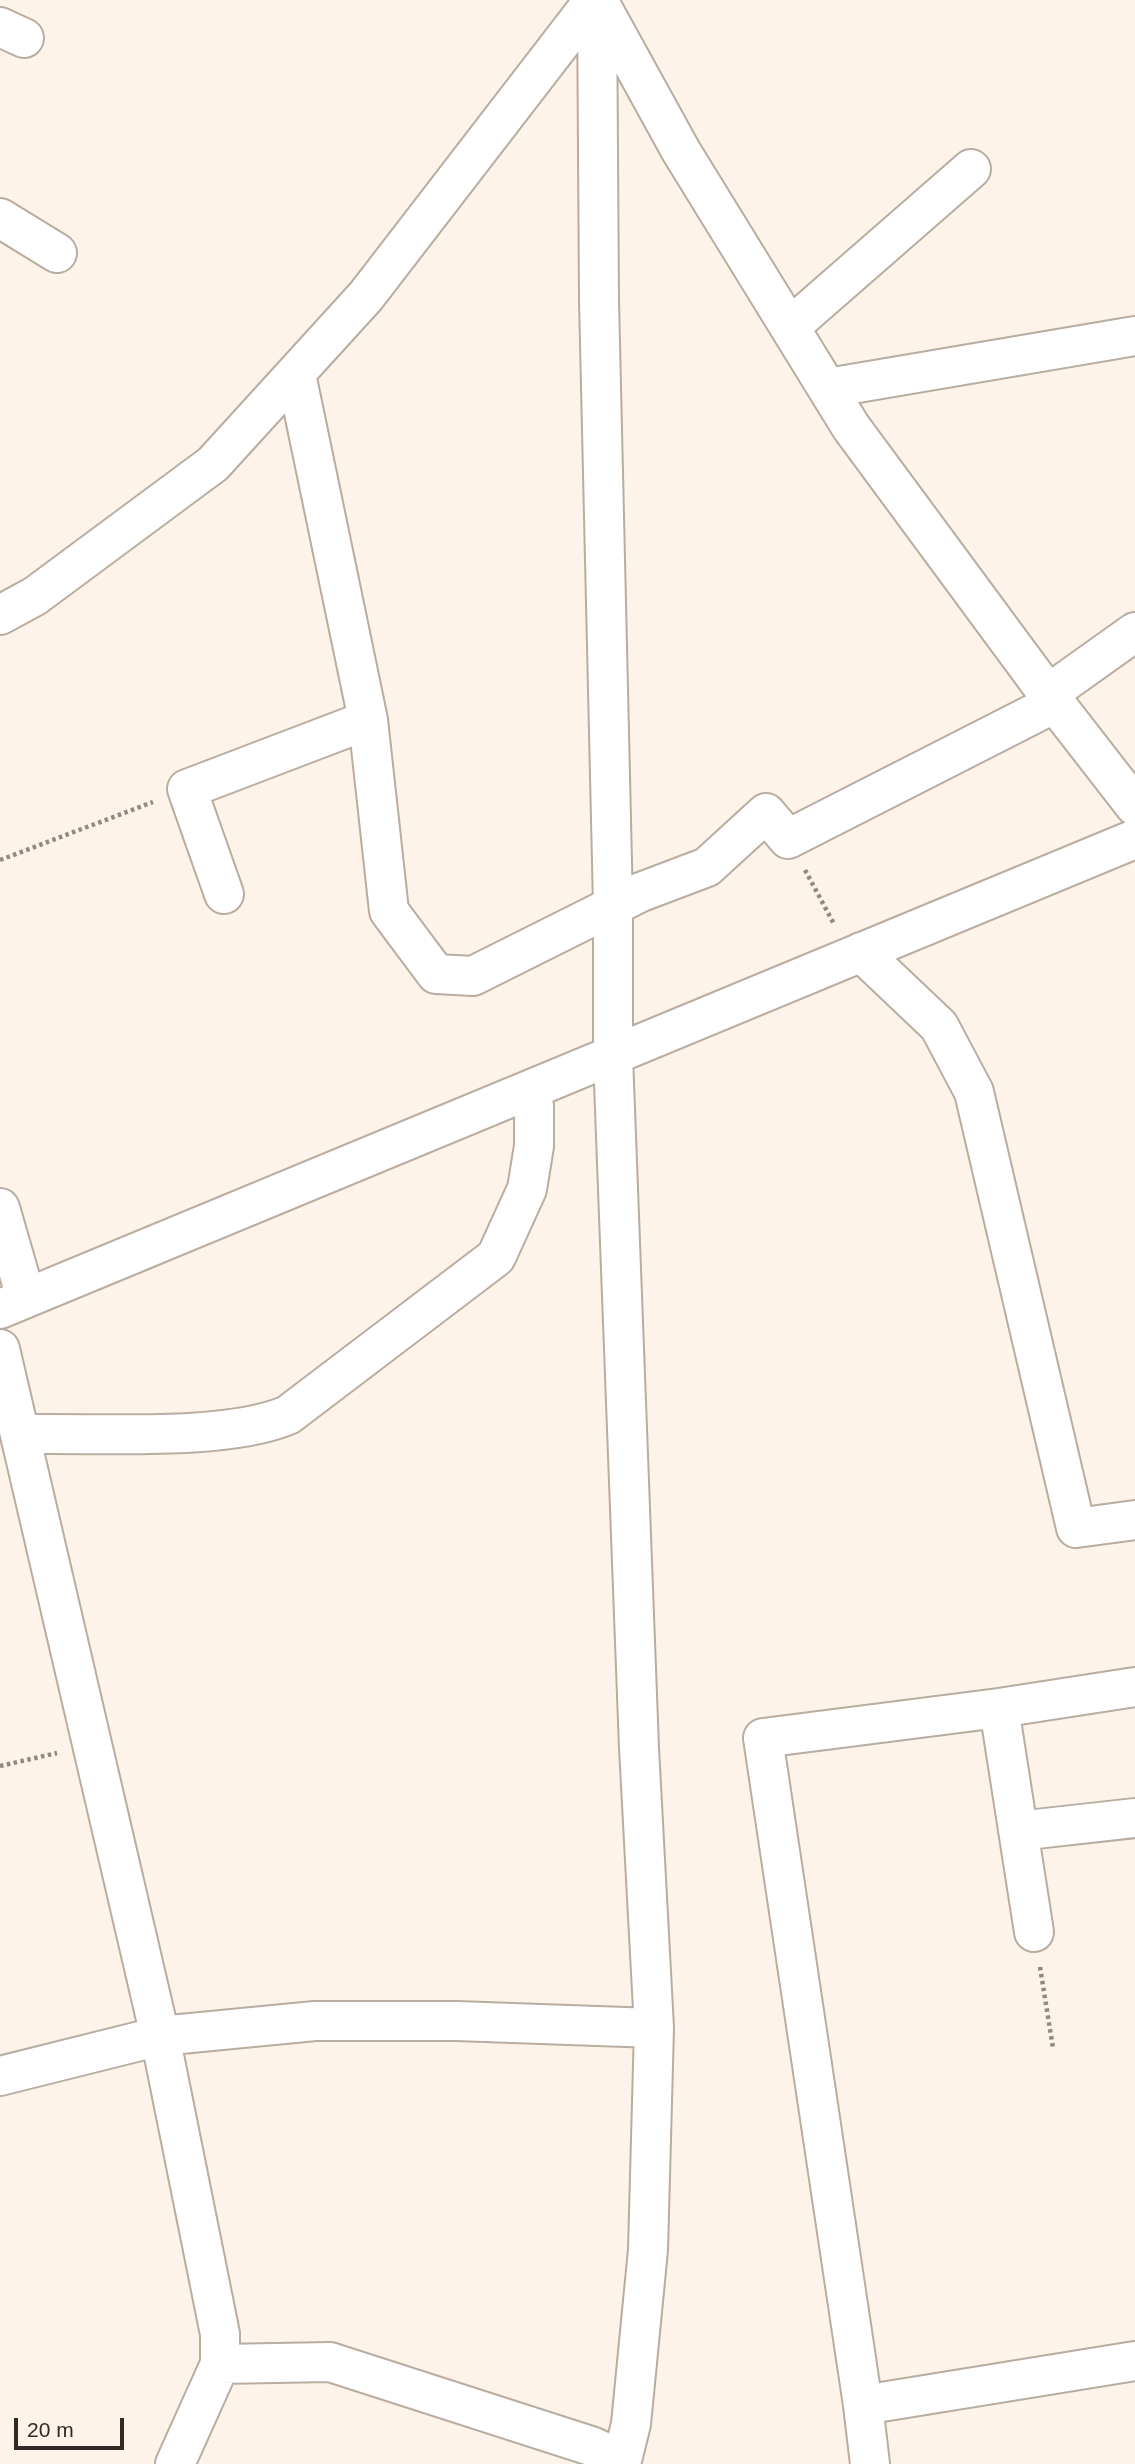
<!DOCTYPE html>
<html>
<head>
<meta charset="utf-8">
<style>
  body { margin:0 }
  #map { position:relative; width:1135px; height:2464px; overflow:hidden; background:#fef3e8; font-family:Arial,sans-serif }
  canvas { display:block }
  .scale { position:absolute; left:14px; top:2418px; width:110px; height:32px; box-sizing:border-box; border:4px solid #302b26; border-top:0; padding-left:9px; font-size:21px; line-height:24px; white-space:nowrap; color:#302b26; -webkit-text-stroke:5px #fef3e8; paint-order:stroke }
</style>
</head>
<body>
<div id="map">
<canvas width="1135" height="2464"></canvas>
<div class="scale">20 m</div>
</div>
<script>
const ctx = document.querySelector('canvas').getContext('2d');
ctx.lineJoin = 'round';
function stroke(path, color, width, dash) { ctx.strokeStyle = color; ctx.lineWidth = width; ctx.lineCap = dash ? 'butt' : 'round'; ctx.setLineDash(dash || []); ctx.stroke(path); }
const path = new Path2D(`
  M0 860 153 802
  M805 870 834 924
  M0 1766 57 1753
  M1040 1967 1053 2048`);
const minor = new Path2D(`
  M597 0 599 300 613 905V1056L639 1748 654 2028 648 2250 631 2424 621 2464
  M599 2 681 151 851 427 1048 694 1135 806
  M0 27 24 38
  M0 218 57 253
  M790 327 971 169
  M296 374 368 720 389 911 436 974 473 976 641 892 707 867 766 813 788 839 1055 703
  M828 388 1135 336
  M0 615 35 596 213 464 366 296 594 0
  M1048 694 1135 632
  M224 894 187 789 368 720
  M861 952 939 1026 974 1092 1076 1528 1135 1520
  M0 1208 26 1298
  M0 1309 1135 839
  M0 1349 160 2036 220 2334V2364L175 2464
  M21 1440 37 1434C105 1433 227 1441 288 1415L496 1257 527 1189 534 1146V1105L527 1092
  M999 1708 1034 1932
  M1018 1831 1135 1818
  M0 2076 160 2036 315 2021H456L654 2028
  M220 2364 330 2362 591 2446 622 2460
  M863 2405 763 1738 999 1708 1135 1687
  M870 2464 863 2405 1135 2361`);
stroke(minor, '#b9aca0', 42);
stroke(path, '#918981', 4.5, [3.5, 3.5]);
stroke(minor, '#fff', 38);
</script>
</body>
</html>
